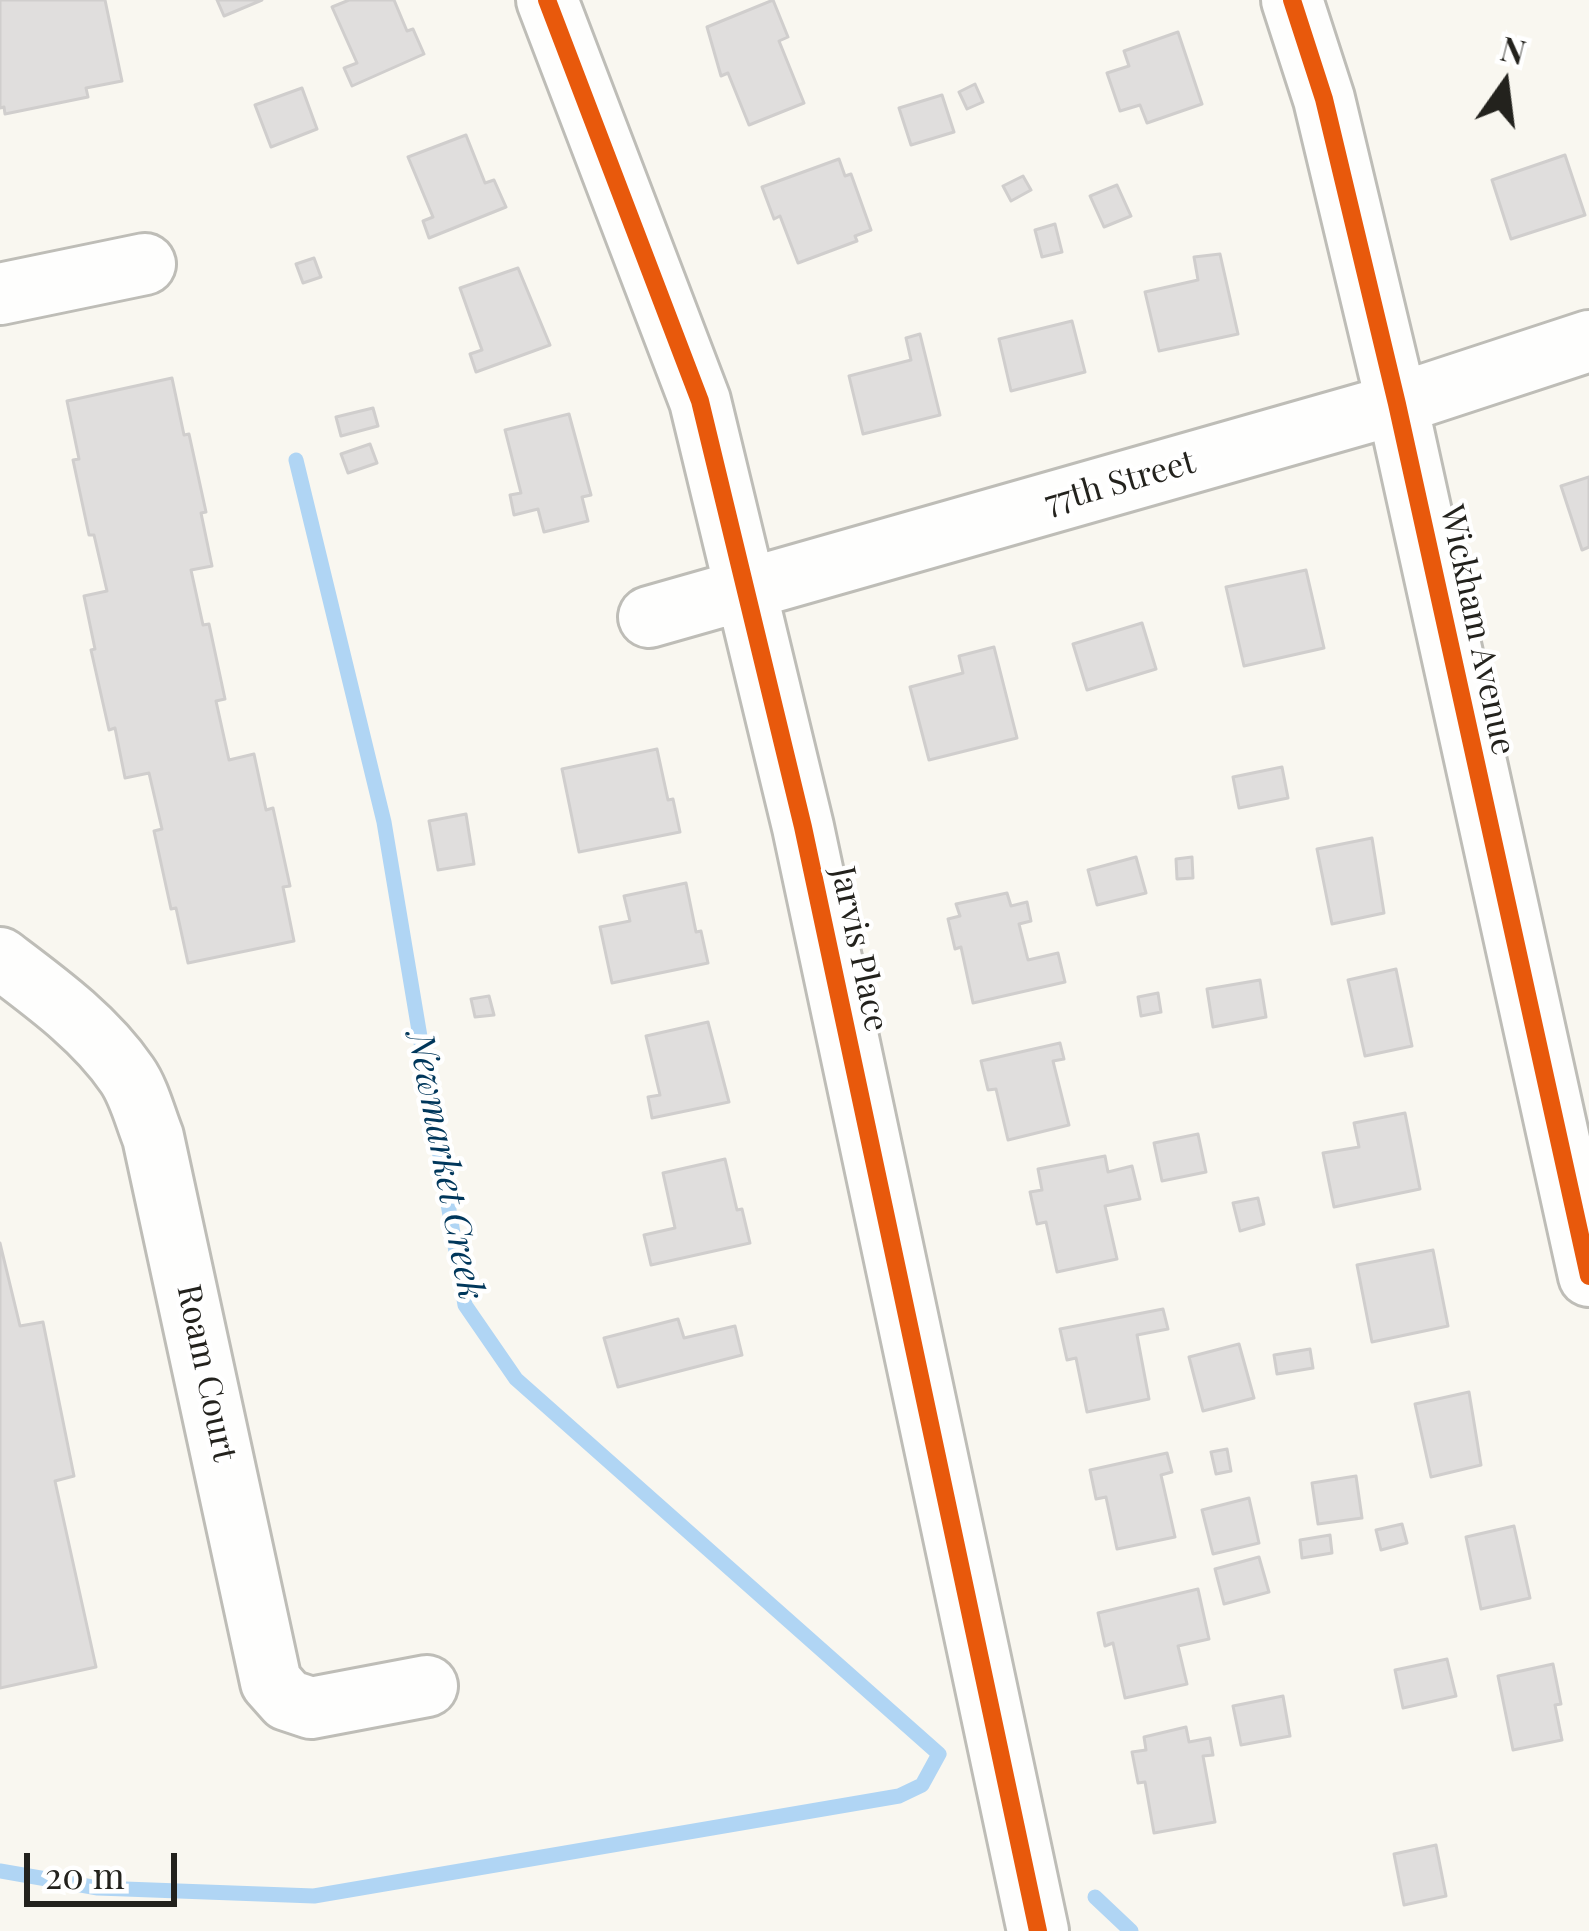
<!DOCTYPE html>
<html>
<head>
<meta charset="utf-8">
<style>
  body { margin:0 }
  #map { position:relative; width:1589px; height:1931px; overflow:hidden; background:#f9f7f0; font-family:"Playfair Display",serif }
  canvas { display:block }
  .north { position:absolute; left:1445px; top:24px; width:120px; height:120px; -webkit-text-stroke:9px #fff; paint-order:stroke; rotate:14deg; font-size:33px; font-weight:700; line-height:48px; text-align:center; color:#23221d }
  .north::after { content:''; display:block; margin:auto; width:42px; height:54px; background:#23221d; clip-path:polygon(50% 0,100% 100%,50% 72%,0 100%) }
  .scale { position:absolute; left:24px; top:1853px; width:153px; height:54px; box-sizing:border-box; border:6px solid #23221d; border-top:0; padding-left:15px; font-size:36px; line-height:42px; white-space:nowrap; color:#23221d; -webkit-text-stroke:9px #fff; paint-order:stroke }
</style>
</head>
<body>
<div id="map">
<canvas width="1589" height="1931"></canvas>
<div class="north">N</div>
<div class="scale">20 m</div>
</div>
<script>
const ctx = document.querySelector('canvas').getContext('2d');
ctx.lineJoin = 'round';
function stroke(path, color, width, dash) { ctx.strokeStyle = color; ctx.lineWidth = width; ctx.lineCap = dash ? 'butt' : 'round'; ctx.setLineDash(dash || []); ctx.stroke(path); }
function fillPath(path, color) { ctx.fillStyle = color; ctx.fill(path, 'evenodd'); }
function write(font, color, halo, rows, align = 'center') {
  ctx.font = font + ' "Playfair Display",serif'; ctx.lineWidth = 9; ctx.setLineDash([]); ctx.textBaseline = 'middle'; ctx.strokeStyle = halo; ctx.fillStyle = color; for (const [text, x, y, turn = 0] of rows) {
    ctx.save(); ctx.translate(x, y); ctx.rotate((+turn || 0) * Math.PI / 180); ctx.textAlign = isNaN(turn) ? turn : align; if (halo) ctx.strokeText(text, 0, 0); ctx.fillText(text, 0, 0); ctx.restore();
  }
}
const stream = new Path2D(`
  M0 1871 98 1888 314 1896 899 1796 922 1785 939 1754 516 1379 465 1305 384 822 296 460
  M1095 1897 1131 1931`);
const building = new Path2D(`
  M0 0H105L122 81 86 88 88 97 5 114 4 107 0 108Z
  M217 0H262L224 16Z
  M349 0H394L407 31 413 29 424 54 352 86 344 68 357 63 332 7Z
  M773 0 788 37 779 41 804 103 749 125 728 73 721 76 707 27Z
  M1178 32 1202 104 1147 123 1140 105 1120 111 1107 73 1129 66 1124 51Z
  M975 84 983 102 967 109 959 92Z
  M302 88 317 129 271 147 255 105Z
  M942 95 954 132 911 145 899 108Z
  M466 135 485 183 494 180 506 207 429 238 423 221 433 217 408 157Z
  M1565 155 1585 215 1511 239 1492 180Z
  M839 159 845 176 851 174 871 230 855 236 857 241 798 263 780 216 774 219 762 187Z
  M1023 176 1031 190 1011 201 1003 186Z
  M1117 185 1131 216 1104 227 1090 196Z
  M1055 224 1062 252 1042 257 1035 230Z
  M1220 254 1238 334 1159 351 1145 292 1198 280 1194 257Z
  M314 258 321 277 303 283 296 264Z
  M518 268 550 345 476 372 470 354 482 350 460 288Z
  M1072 321 1085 372 1011 391 999 339Z
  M920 334 940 415 863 434 849 376 911 360 906 338Z
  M172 378 184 435 189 434 206 512 201 513 212 566 191 570 203 625 209 624 225 699 216 701 229 760 254 754 266 810 273 808 290 886 283 887 294 941 188 963 176 908 171 909 154 831 162 829 149 773 125 778 115 728 109 730 91 650 95 649 84 596 107 591 94 535H89L73 460 79 459 67 401Z
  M373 408 378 426 341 436 336 417Z
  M569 414 591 495 582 497 588 521 544 532 538 509 514 515 510 495 521 493 505 430Z
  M370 444 377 463 348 473 341 454Z
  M1589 477V547L1582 550 1561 486Z
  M1306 570 1324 648 1244 666 1226 587Z
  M1142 623 1156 669 1087 690 1073 644Z
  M994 647 1017 738 929 760 910 687 963 673 959 656Z
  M657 749 668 800 673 799 680 832 579 852 562 769Z
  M1282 767 1288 798 1239 808 1233 777Z
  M466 814 474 864 438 870 429 821Z
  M1372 838 1384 913 1332 924 1317 849Z
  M1136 857 1146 893 1097 905 1088 870Z
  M1192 857 1193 878 1177 879 1176 859Z
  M686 883 696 932 701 931 708 963 612 983 600 927 630 921 624 896Z
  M1007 893 1011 906 1027 902 1031 921 1019 924 1028 960 1058 953 1065 982 973 1003 961 947 955 949 948 919 960 916 956 904Z
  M1396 969 1412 1046 1365 1056 1348 980Z
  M1260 980 1266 1017 1213 1027 1207 989Z
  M1158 993 1161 1012 1141 1016 1138 997Z
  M489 996 494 1015 475 1017 471 999Z
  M708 1022 729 1102 652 1118 648 1097 660 1095 646 1036Z
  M1060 1043 1064 1059 1053 1061 1069 1125 1008 1140 996 1089 988 1090 981 1061Z
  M1405 1113 1420 1189 1334 1207 1323 1153 1359 1147 1354 1123Z
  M1198 1134 1206 1172 1162 1181 1154 1143Z
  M1105 1156 1108 1172 1132 1166 1140 1199 1105 1206 1117 1259 1057 1272 1046 1222 1037 1224 1030 1192 1042 1190 1038 1169Z
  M725 1159 737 1210 742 1209 750 1243 651 1265 644 1235 675 1228 663 1173Z
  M1258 1198 1264 1224 1240 1231 1233 1203Z
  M0 1243 20 1326 43 1322 74 1476 55 1481 96 1667 0 1688Z
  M1433 1250 1448 1326 1372 1342 1357 1265Z
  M1163 1309 1168 1329 1137 1335 1149 1399 1087 1412 1076 1358 1067 1360 1060 1329Z
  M678 1319 684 1338 735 1326 742 1355 618 1387 604 1338Z
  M1239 1344 1254 1398 1203 1411 1189 1357Z
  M1310 1349 1313 1368 1277 1374 1274 1355Z
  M1469 1392 1481 1465 1431 1477 1415 1404Z
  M1227 1449 1231 1471 1216 1474 1211 1452Z
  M1167 1453 1172 1472 1161 1475 1175 1537 1117 1549 1106 1497 1096 1499 1090 1470Z
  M1356 1476 1362 1518 1318 1524 1312 1483Z
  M1249 1498 1259 1543 1213 1554 1202 1510Z
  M1402 1524 1407 1543 1381 1550 1376 1530Z
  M1514 1526 1530 1598 1481 1609 1466 1537Z
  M1330 1535 1332 1553 1302 1558 1300 1540Z
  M1259 1557 1269 1592 1224 1604 1215 1569Z
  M1198 1589 1209 1639 1178 1646 1187 1684 1125 1698 1113 1643 1105 1646 1098 1613Z
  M1447 1659 1456 1696 1403 1708 1395 1670Z
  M1553 1664 1561 1704 1555 1705 1562 1740 1513 1750 1498 1676Z
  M1283 1696 1290 1736 1241 1745 1233 1706Z
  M1186 1727 1189 1742 1210 1738 1213 1755 1203 1756 1215 1822 1154 1833 1145 1782 1138 1783 1132 1752 1146 1750 1144 1737Z
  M1436 1845 1446 1896 1404 1905 1394 1854Z`);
const minor = new Path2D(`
  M547 0 700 401 803 827 1038 1931
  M1292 0 1324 99 1397 404 1589 1276
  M0 294 145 264
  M649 617 1397 404 1589 341
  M0 958C45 992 95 1028 127 1075 139 1092 145 1117 153 1137L271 1682 287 1700 311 1708 427 1686`);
const cycleway = new Path2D(`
  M547 0 700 401 803 827 1038 1931
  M1292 0 1324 99 1397 404 1589 1276`);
const streetNames = [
  ["77th Street",1120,483,-16],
  ["Wickham Avenue",1477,630,78],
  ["Jarvis Place",859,949,78],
  ["Roam Court",206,1373,78]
];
const waterNames = [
  ["Newmarket Creek",445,1166,79]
];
stroke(stream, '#b0d5f4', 15);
fillPath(building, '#e0dedd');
stroke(building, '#d0cecd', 3);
stroke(minor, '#bebdb7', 66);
stroke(minor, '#fefefd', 60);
stroke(cycleway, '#e8590c', 18);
write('33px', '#23221d', '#fff', streetNames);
write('italic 36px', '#00375b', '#fff', waterNames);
</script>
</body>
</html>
